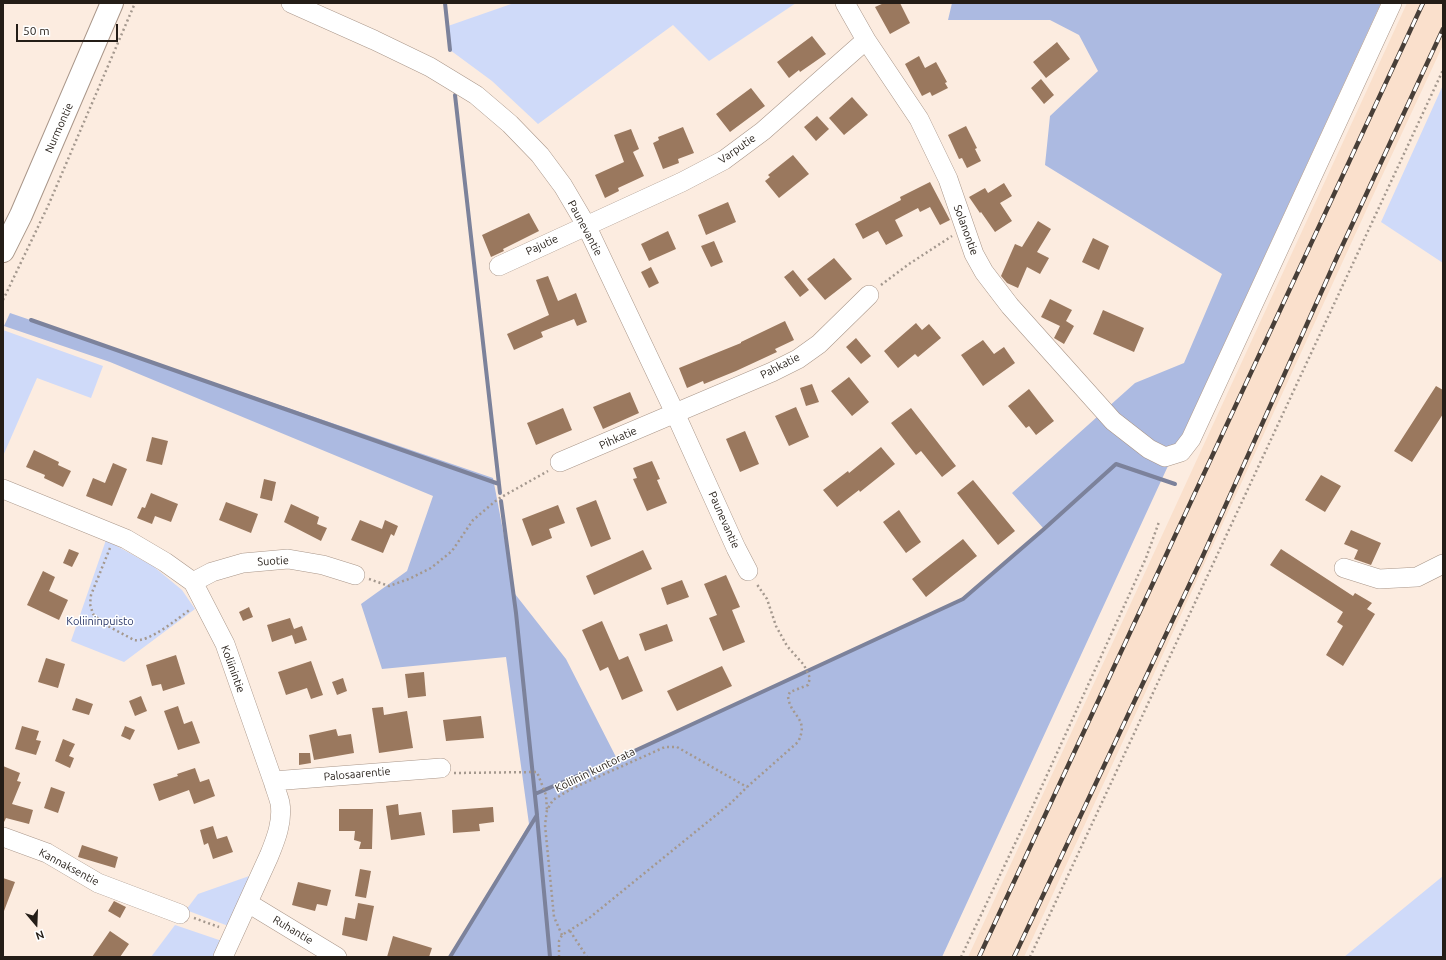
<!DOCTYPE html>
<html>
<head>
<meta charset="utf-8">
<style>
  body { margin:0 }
  #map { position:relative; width:1446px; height:960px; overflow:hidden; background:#fcece0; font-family:Ubuntu,sans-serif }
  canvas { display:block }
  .frame { position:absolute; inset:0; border:4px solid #241d17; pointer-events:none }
  .north { position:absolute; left:16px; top:904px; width:40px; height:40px; -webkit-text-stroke:3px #fff; paint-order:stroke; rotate:161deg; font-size:11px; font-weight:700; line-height:16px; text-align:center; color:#241d17 }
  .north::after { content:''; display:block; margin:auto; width:14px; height:18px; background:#241d17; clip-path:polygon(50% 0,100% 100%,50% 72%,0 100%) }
  .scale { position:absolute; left:16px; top:24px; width:102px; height:18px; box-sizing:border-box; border:2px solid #241d17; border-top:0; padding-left:5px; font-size:12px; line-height:14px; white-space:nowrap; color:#241d17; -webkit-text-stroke:3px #fff; paint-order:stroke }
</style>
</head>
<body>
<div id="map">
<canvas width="1446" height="960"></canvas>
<div class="frame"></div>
<div class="north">N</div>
<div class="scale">50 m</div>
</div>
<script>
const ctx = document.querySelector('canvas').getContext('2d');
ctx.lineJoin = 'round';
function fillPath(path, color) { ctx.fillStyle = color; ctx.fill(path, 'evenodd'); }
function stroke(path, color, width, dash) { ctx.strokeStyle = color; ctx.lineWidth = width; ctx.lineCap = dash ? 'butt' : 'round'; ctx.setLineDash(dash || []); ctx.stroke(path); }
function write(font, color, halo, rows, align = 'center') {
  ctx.font = font + ' Ubuntu,sans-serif'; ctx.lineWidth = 3; ctx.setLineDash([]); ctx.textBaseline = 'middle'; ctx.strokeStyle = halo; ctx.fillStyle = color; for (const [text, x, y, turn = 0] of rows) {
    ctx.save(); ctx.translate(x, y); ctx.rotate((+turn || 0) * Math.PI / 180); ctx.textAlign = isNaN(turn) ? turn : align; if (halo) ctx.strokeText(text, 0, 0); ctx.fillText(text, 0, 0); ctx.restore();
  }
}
const built = new Path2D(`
  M1407 3H1443V45L1376 189 1158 665 1024 957H968Z`);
const green = new Path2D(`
  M514 3H796L709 61 673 25 538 124 492 81 450 50 448 26Z
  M1443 85V263L1381 222Z
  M3 330 103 366 91 398 37 378 3 456Z
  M106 540 153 566 182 590 195 609 124 662 71 641Z
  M255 874 231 927 186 910 198 894Z
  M1443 876V957H1344Z
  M175 925 225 942 216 957H151Z`);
const forest = new Path2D(`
  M952 3H1381L942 957H451L529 824 506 657 382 669 361 604 407 571 433 496 110 362 4 326 10 313 493 478 515 594 566 659 617 759 964 599 1044 529 1012 493 1135 383 1184 363 1222 274 1045 165 1050 116 1098 71 1079 35 1050 20H948Z`);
const stream = new Path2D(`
  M445 3 450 50
  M455 95 500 493
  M31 320 499 484
  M535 794 617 759 963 599 1044 529 1116 464 1175 484
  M537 816 550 957
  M450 957 537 815 516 613 501 501`);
const building = new Path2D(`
  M884 3H900L910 23 890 34 875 7Z
  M812 36 826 54 800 72 799 70 789 78 777 62Z
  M1057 42 1070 59 1046 78 1033 62Z
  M919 56 925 68 936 62 947 82 945 83 948 88 932 96 930 92 922 96 905 64Z
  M1041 79 1054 95 1044 104 1031 88Z
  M751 88 765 106 730 132 716 114Z
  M852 97 868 115 844 135 829 118Z
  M817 116 829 129 816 141 804 127Z
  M966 126 977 148 975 149 981 161 967 168 962 158 959 159 948 135Z
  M683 127 694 153 678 159 679 163 663 169 653 143 659 140 658 137Z
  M631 129 639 149 633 152 644 176 618 188 619 191 605 198 595 175 624 162 614 135Z
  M793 155 809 174 779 198 765 181 770 177 768 175Z
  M930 182 950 220 940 225 930 207 920 212 918 208 895 220 903 236 886 245 878 231 863 239 855 224 901 200 900 197Z
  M1004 183 1012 196 1000 203 1012 221 995 232 981 212 980 213 969 197 985 188 988 193Z
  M728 202 736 222 706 235 698 215Z
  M529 213 539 231 503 249 504 251 491 257 482 235Z
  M1038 221 1051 229 1037 252 1049 258 1040 274 1027 267 1018 288 1007 283 1001 276 1015 244 1022 247Z
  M668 231 676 249 649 261 641 244Z
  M1093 238 1109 246 1099 270 1082 262Z
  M714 241 723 262 711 267 701 246Z
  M834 258 852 279 825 300 807 279Z
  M651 267 659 283 649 288 641 272Z
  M793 270 809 290 800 297 784 277Z
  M548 276 558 301 576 293 587 322 577 326 574 319 541 332 543 337 514 350 507 334 549 315 536 280Z
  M1050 299 1072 310 1066 321 1074 326 1064 344 1054 338 1060 326 1041 317Z
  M1103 310 1144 328 1134 352 1093 334Z
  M785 321 794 340 775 349 777 352 736 371 704 384 703 381 687 388 679 368 741 343V342Z
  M916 323 922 330 929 324 941 338 918 357 915 354 898 368 884 351Z
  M856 338 871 356 861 364 846 347Z
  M983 340 994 354 1004 347 1015 363 983 386 961 355Z
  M849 377 869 402 852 416 831 391Z
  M812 384 819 402 806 406 800 388Z
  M1436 386 1443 390V414L1412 462 1394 451Z
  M1029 389 1054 421 1036 435 1029 426 1026 428 1008 406Z
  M630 392 639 413 603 429 593 407Z
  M796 407 809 437 789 446 775 416Z
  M563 408 572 430 536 445 527 423Z
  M911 408 956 466 942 477 921 451 916 455 891 423Z
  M745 431 759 464 740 472 726 439Z
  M152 437 168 441 162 465 146 461Z
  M881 447 895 464 860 492 859 490 837 507 823 490 848 471 849 473Z
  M34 450 59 462 58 465 71 471 63 487 44 478 45 475 26 467Z
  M652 461 660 479 657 480 667 503 647 511 633 479 637 478 633 468Z
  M113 463 127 469 112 506 86 496 93 478 105 483Z
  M1321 475 1341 486 1325 512 1305 500Z
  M264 479 276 482 272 501 260 498Z
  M973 480 1015 531 998 545 957 493Z
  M151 493 178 504 171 522 155 516 152 524 137 518 142 507 145 508Z
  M596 500 611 539 591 547 576 508Z
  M226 502 258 514 251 533 219 520Z
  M291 504 319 517 317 524 327 528 321 541 284 522Z
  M558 505 565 523 549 529 552 538 532 546 522 519Z
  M899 510 921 542 906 553 883 522Z
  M360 520 382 529 385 520 398 526 394 536 391 534 383 553 351 540Z
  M1351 530 1381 543 1371 565 1354 559 1358 550 1344 544Z
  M963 539 977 556 926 597 912 579Z
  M69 549 79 553 72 567 63 563Z
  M1281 549 1353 596 1355 593 1372 603 1367 609 1375 614 1343 666 1326 655 1343 626 1337 622 1343 612 1270 565Z
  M643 550 652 569 594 595 586 576Z
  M43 571 55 577 49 591 68 600 59 620 27 605Z
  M726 575 740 607 732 610 745 642 723 651 709 618 717 615 704 584Z
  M682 580 689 597 667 605 661 588Z
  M249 607 253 617 243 621 239 612Z
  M290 618 294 629 302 626 307 640 295 644 292 635 272 642 267 625Z
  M602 621 619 660 628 656 643 691 622 700 608 667 600 671 582 630Z
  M667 624 673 641 645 651 639 634Z
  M176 655 185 684 163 691 161 684 152 686 146 665Z
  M46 658 65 664 58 688 38 682Z
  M311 661 323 695 311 699 307 688 286 695 278 672Z
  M722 666 732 686 677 711 667 691Z
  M424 672 426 696 408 698 405 674Z
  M343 678 347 691 337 695 332 682Z
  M141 696 147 711 135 716 129 701Z
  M76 698 93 704 89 715 72 710Z
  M178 706 184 724 192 721 200 743 178 750 164 711Z
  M383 707 384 715 407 711 413 748 379 753 372 708Z
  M481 716 484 738 446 741 443 720Z
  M22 726 39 731 36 740 41 741 36 755 15 749Z
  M125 726 135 730 130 740 121 736Z
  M336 729 338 736 351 734 354 753 314 760 309 735Z
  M63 739 75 744 69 756 74 758 70 768 55 761Z
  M299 753H310L311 763 299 765Z
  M3 766 20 773 17 781 21 782 12 804 33 810 29 824 6 818 3 824Z
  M195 768 200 782 209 779 215 796 194 804 189 790 159 801 153 784 178 776 177 774Z
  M51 787 65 792 58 813 44 808Z
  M398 804 399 815 421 812 425 835 391 840 386 806Z
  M493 807 494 822 479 824 480 831 453 833 452 810Z
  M339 809H373L372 849H359L361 842 354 840 355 831H339Z
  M213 826 217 839 227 836 233 852 213 859 208 843 204 845 200 830Z
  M82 845 118 857 115 868 78 857Z
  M360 869 371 871 366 898 355 896Z
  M3 878 15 882 4 911H3Z
  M298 882 331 890 327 906 317 904 315 911 292 905Z
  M114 901 126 907 120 918 108 911Z
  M358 903 374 906 367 941 342 935 345 917 355 919Z
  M110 931 129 944 120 957H92Z
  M393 936 432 948 429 957H387Z`);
const path = new Path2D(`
  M881 285 909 264 952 236
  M3 300 48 206 135 3
  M110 548 91 595 90 604 93 614 106 625 134 640C149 643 178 618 191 609
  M369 579 389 586 409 579 431 568 452 551 473 520 498 499 548 471
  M454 773 537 772 546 795 547 810
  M194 918 219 927
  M570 931 587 957
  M562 935 554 917 545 825 547 810 553 800 571 789 665 747H677L747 787
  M559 957V941L562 935 588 919 731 803 747 787 798 742C810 718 790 717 788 696L790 692 808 685 810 678 804 665 787 646 776 626 767 599 756 583
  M961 957 1031 810 1146 558 1159 522
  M1030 957 1443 70`);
const minor = new Path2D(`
  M291 3 374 40 430 67 476 95 510 124 540 155 563 186 586 225 675 413 736 548 748 571
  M845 3 866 40 919 119 948 179 974 254 984 272 1010 306 1113 421 1149 449 1165 457 1181 452 1191 439 1392 3
  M499 266 682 182 724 160 763 131 866 40
  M560 462 772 372 798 359 819 344 869 295
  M3 489 126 539 165 562 193 582 225 644 273 781C275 788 278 795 280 803 283 821 276 839 269 856L223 957
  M1344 568 1379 579 1417 577 1443 564
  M193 582 212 572 243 563 288 559 323 565 355 575
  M273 781 441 768
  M3 837 47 853 98 883 180 914
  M248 903 337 957`);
const major = new Path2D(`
  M3 251 21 215 112 3`);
const rail = new Path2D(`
  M979 957 1423 3
  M1014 957 1201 560 1338 255 1443 29`);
const streetNames = [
  ["Nurmontie",59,128,-66],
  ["Varputie",737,149,-35],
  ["Paunevantie",585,228,62],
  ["Solanontie",966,230,70],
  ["Pajutie",542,245,-25],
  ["Pahkatie",780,366,-27],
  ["Pihkatie",618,438,-24],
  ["Paunevantie",724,520,66],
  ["Suotie",273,561,-3],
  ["Koliinintie",233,669,70],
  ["Koliinin kuntorata",595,770,-26],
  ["Palosaarentie",357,774,-5],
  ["Kannaksentie",69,867,28],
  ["Ruhantie",293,930,31]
];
const parkNames = [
  ["Koliininpuisto",100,621]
];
fillPath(built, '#fae0cc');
fillPath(green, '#cfdaf9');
fillPath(forest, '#acbae1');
stroke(stream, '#7c829b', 4);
fillPath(building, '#9a785e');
stroke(minor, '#a99689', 20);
stroke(major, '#a99689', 24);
stroke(path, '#a4988e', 2.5, [2, 3]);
stroke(minor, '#fff', 19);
stroke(major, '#fff', 22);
stroke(rail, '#483f38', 4.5);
stroke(rail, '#fff', 3, [9]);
write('11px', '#241d17', '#fff', streetNames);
write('11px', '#2a3768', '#fff', parkNames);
</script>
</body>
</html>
